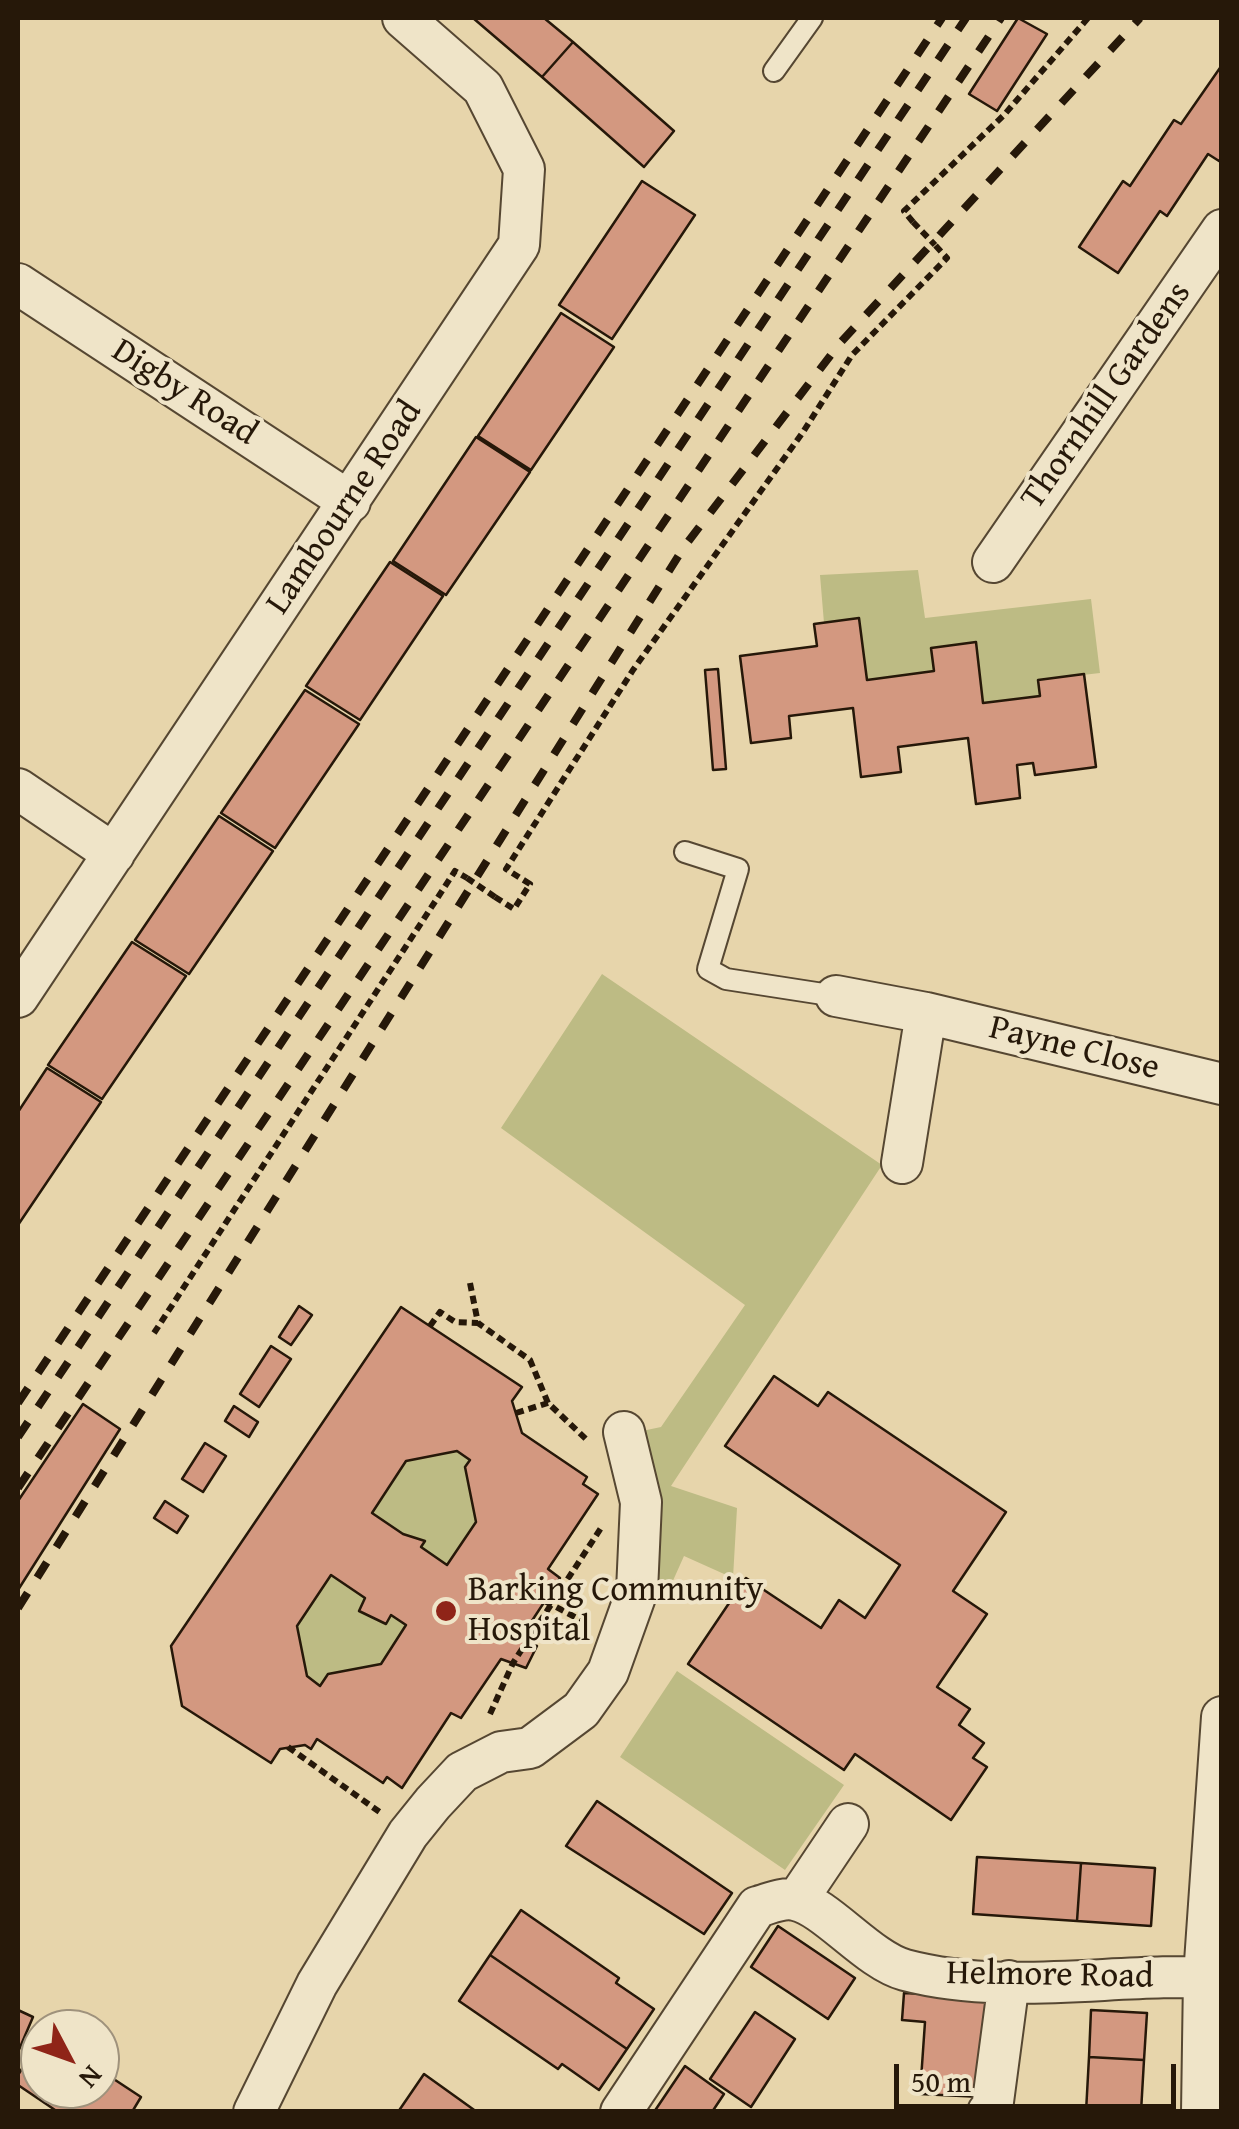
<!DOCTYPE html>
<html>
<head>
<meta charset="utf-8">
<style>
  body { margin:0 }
  #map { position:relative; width:1239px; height:2129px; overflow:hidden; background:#e7d5ab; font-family:"Gentium Book Plus",serif }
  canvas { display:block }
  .frame { position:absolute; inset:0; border:20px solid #261809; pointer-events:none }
  .north { position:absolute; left:20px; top:2009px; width:100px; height:100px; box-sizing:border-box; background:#efe4c8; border:2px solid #9f927c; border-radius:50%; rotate:131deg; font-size:28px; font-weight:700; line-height:40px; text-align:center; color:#261809 }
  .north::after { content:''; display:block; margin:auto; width:35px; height:45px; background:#8f2418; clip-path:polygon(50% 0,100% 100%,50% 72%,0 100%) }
  .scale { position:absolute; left:894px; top:2064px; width:282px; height:45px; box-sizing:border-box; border:5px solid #261809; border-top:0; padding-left:12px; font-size:30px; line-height:35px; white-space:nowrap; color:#261809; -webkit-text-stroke:8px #efe4c8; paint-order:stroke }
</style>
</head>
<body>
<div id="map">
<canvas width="1239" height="2129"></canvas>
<div class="frame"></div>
<div class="north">N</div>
<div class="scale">50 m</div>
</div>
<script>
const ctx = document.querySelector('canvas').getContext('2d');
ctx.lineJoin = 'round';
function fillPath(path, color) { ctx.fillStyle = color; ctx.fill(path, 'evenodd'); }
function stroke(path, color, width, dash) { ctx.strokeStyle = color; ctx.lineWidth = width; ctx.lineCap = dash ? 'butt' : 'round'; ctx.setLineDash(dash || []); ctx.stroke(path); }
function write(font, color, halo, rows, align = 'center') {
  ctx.font = font + ' "Gentium Book Plus",serif'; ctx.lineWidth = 8; ctx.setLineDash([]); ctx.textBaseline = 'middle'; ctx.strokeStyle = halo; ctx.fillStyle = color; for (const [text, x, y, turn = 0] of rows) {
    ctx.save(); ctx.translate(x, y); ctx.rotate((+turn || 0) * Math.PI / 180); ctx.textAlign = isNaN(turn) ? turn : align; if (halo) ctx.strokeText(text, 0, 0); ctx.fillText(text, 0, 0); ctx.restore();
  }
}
const green = new Path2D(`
  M918 570 925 618 1091 599 1100 673 1039 680 1040 696 983 703 975 642 931 648 934 671 867 680 859 619 824 623 820 575Z
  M602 974 882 1165 671 1486 737 1508 733 1578 684 1556 667 1594 658 1581V1484L642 1431 661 1427 745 1305 501 1128Z
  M457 1451 470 1460 465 1467 476 1522 447 1565 421 1547 424 1541 403 1534 372 1513 406 1461Z
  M331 1575 365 1598 359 1611 386 1624 391 1615 406 1625 381 1664 328 1674 320 1686 307 1676 297 1626Z
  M677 1671 844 1785 785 1870 620 1757Z`);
const building = new Path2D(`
  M473 18H544L573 42 542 77Z
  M1018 18 1047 34 997 111 969 94Z
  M573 42 674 131 644 167 542 77Z
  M1222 65V157L1219 161 1208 154 1167 216 1160 211 1118 273 1079 247 1123 181 1130 186 1174 120 1181 124Z
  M642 181 695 215 612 339 559 305Z
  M561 313 614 347 531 470 478 436Z
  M476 437 530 472 446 595 393 561Z
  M390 562 443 596 360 720 306 686Z
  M859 618 867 680 934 671 931 648 976 642 983 703 1040 696 1038 680 1084 674 1096 767 1035 775 1033 763 1017 765 1020 798 976 804 968 738 898 747 901 772 861 777 853 708 789 716 791 738 751 743 740 656 817 646 814 624Z
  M718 669 726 769 713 770 705 670Z
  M305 690 359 724 275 848 221 813Z
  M219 816 273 851 189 974 135 940Z
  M132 942 186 976 102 1099 48 1065Z
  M47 1068 101 1102 18 1225V1112Z
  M299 1306 312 1315 291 1345 279 1337Z
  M401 1307 522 1387 512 1401 522 1433 587 1477 583 1484 598 1494 548 1569 560 1578 520 1639 537 1646 526 1668 501 1659 461 1718 451 1713 402 1788 387 1777 383 1783 317 1739 311 1749 305 1745 280 1749 271 1763 182 1706 171 1646ZM457 1451 470 1460 465 1467 476 1522 447 1565 421 1547 425 1541 403 1534 372 1513 406 1461ZM331 1575 365 1598 359 1611 386 1624 391 1615 406 1625 381 1664 328 1674 320 1686 307 1676 297 1626Z
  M271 1346 291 1359 259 1407 240 1394Z
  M774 1376 818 1406 828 1392 1006 1512 953 1591 987 1614 937 1687 970 1709 959 1725 984 1743 973 1758 987 1767 951 1820 855 1754 844 1770 688 1664 746 1578 821 1628 839 1600 865 1618 900 1565 725 1446Z
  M83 1404 120 1429 18 1590V1501Z
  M234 1406 258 1422 249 1437 225 1421Z
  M205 1443 226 1456 203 1492 182 1479Z
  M165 1501 188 1516 177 1533 154 1518Z
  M597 1801 732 1893 704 1934 566 1846Z
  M977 1857 1081 1863 1077 1921 973 1914Z
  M1081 1863 1155 1868 1151 1926 1077 1921Z
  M521 1910 619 1978 616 1983 654 2009 627 2049 490 1955Z
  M778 1926 855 1978 828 2019 751 1967Z
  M490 1955 627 2049 599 2090 562 2064 558 2069 459 2001Z
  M904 1993 987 1997 982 2097 920 2094 925 2022 902 2020Z
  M18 2010 33 2017 18 2052Z
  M1091 2010 1147 2013 1144 2060 1089 2057Z
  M755 2012 795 2039 751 2107 710 2079Z
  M40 2040V2089H100V2070L141 2097 132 2112H58L18 2085V2075Z
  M1089 2057 1144 2060 1141 2112H1086Z
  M685 2066 724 2094 712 2112H654Z
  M424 2074 477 2112H398Z`);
const path = new Path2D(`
  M913 222 904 211 1004 115 1088 18
  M495 897 514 909 530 884 506 869 633 670 803 432 852 355 947 258 935 245
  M470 1283 478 1323 530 1360 548 1403 587 1440
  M430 1326 440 1312 455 1322 478 1323
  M154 1333 455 871 467 878
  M516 1413 548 1403
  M545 1601 588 1624
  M490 1714 513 1663 601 1528
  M288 1747 381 1813`);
const service = new Path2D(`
  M774 71 812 18
  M685 852 738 869 708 969 726 979 836 996`);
const minor = new Path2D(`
  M18 284 350 502
  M993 562 1222 230
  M18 789 114 854
  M836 996 926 1013 1222 1084
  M18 997 519 245 524 169 483 88 403 18
  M902 1163 926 1013
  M797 1900 848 1824
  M254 2112 317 1984 408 1834 433 1803 462 1772 501 1752 530 1748 581 1710 608 1672 637 1591 641 1502 624 1432
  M621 2112 757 1907C769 1904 782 1897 795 1900 826 1906 868 1960 905 1970 1007 1997 1118 1972 1222 1978
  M988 2112 992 2109 1009 1981
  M1202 2112 1204 1977 1222 1717`);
const rail = new Path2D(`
  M18 1403 942 18
  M18 1437 966 18
  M18 1488 1001 18
  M18 1608 684 547 840 343 1140 18`);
const pathBridge = new Path2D(`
  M913 222 935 245
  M467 878 495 897`);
const markers = [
  [446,1611,12,"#8f2418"]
];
const streetNames = [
  ["Digby Road",184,393,33],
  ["Thornhill Gardens",1107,396,-55],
  ["Lambourne Road",345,508,-56],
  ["Payne Close",1074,1049,14],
  ["Helmore Road",1050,1976,1]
];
const poiNames = [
  ["Barking Community",468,1591],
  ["Hospital",468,1631]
];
fillPath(green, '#bdbb84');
fillPath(building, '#d39880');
stroke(building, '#261809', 2.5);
stroke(service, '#564732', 24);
stroke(minor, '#564732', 44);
stroke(path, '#261809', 6, [8, 5]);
stroke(service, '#efe4c8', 20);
stroke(minor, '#efe4c8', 40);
stroke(rail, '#261809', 8, [18, 18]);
stroke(pathBridge, '#261809', 6, [8, 5]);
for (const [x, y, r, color] of markers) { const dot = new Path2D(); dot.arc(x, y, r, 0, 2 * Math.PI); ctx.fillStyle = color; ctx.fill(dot); stroke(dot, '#efe4c8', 4); }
write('35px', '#261809', '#efe4c8', streetNames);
write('35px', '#261809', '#efe4c8', poiNames, 'left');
</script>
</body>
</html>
